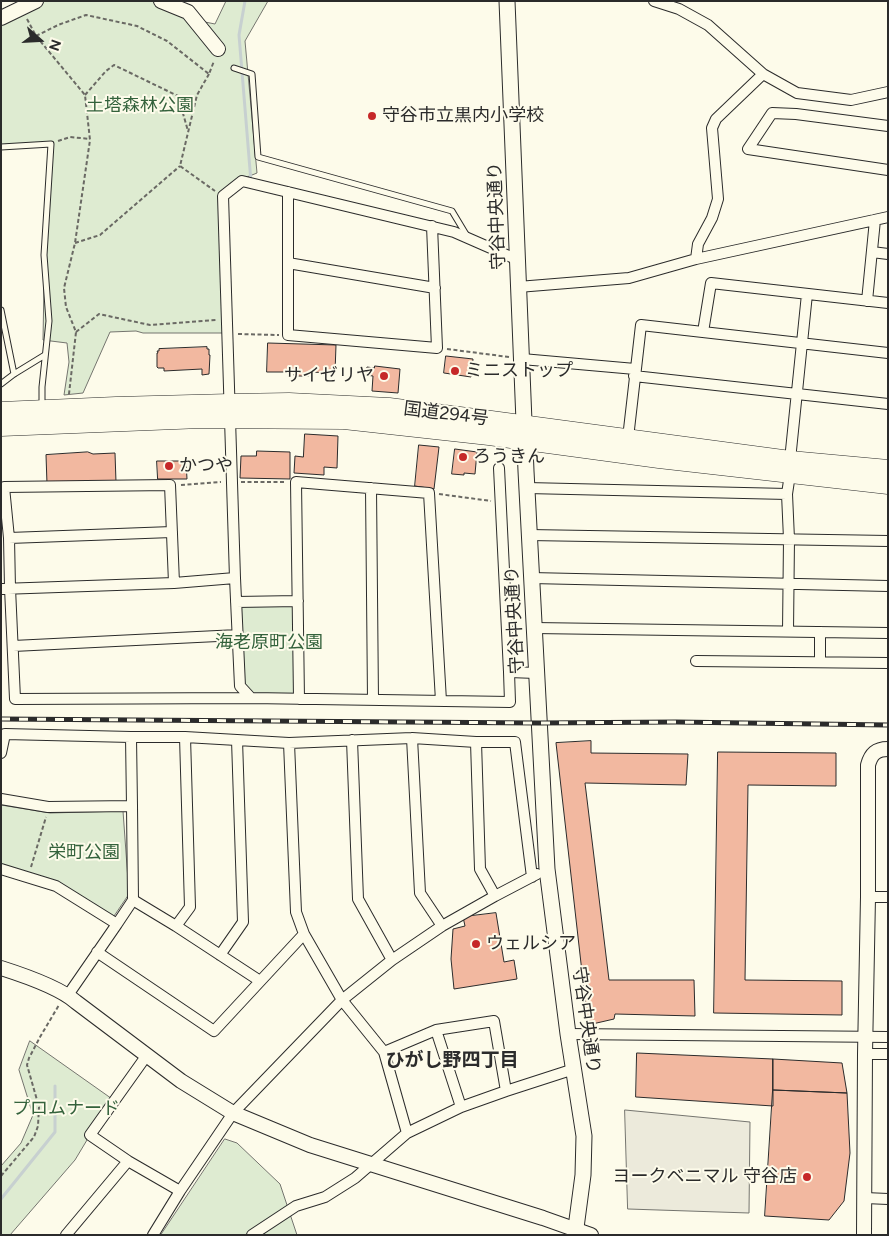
<!DOCTYPE html>
<html>
<head>
<meta charset="utf-8">
<style>
  body { margin:0 }
  #map { position:relative; width:889px; height:1236px; overflow:hidden; background:#fdfbea; font-family:Figtree,sans-serif }
  canvas { display:block }
  .frame { position:absolute; inset:0; border:2px solid #2b2b2b; pointer-events:none }
  .north { position:absolute; left:15px; top:15px; width:50px; height:50px; -webkit-text-stroke:4px #fdfbea; paint-order:stroke; rotate:109deg; font-size:14px; font-weight:700; line-height:20px; text-align:center; color:#2b2b2b }
  .north::after { content:''; display:block; margin:auto; width:18px; height:22px; background:#2b2b2b; clip-path:polygon(50% 0,100% 100%,50% 72%,0 100%) }
</style>
</head>
<body>
<div id="map">
<canvas width="889" height="1236"></canvas>
<div class="frame"></div>
<div class="north">N</div>
</div>
<script>
const ctx = document.querySelector('canvas').getContext('2d');
ctx.lineJoin = 'round';
function fillPath(path, color) { ctx.fillStyle = color; ctx.fill(path, 'evenodd'); }
function stroke(path, color, width, dash) { ctx.strokeStyle = color; ctx.lineWidth = width; ctx.lineCap = dash ? 'butt' : 'round'; ctx.setLineDash(dash || []); ctx.stroke(path); }
function write(font, color, halo, rows, align = 'center') {
  ctx.font = font + ' Figtree,"Noto Sans JP",sans-serif'; ctx.lineWidth = 4; ctx.setLineDash([]); ctx.textBaseline = 'middle'; ctx.strokeStyle = halo; ctx.fillStyle = color; for (const [text, x, y, turn = 0] of rows) {
    ctx.save(); ctx.translate(x, y); ctx.rotate((+turn || 0) * Math.PI / 180); ctx.textAlign = isNaN(turn) ? turn : align; if (halo) ctx.strokeText(text, 0, 0); ctx.fillText(text, 0, 0); ctx.restore();
  }
}
const green = new Path2D(`
  M36 1H158L195 20 215 24 226 1H268L245 41 257 173 242 179 223 197 227 333H143L136 331 110 332 83 393 64 395 69 362 67 343 43 340 45 224 49 144 1 146V18Z
  M298 601 299 699 251 698 240 686 236 602Z
  M1 805 50 813 123 811 129 894 112 919 56 884 1 867Z
  M30 1041 115 1101 90 1135 75 1160 10 1235H1V1166L21 1143 33 1115 19 1070Z
  M225 1139 237 1143 280 1184 297 1235H161Z`);
const parking = new Path2D(`
  M625 1110 750 1122 749 1213 628 1209Z`);
const stream = new Path2D(`
  M245 1 239 35 251 182
  M1 1199 55 1132V1086`);
const building = new Path2D(`
  M268 343 336 345 335 373 309 372V376H294L293 372H267Z
  M207 347V349H209V355H210L209 374 202 375V369L164 371V368H158L157 367V353H158L157 351H159V349Z
  M446 356 473 359 471 377 444 373Z
  M375 366 400 369 398 393 372 391 373 376 366 375 367 367 374 368Z
  M305 434 338 436 337 468 324 467V475L294 473 295 456 303 457Z
  M419 445 439 447 434 489 415 486Z
  M455 449 477 452 475 474 464 473V475L452 474Z
  M257 451 290 452V479L240 478 241 456H256Z
  M88 452 93 454 115 453 116 482 47 484 46 455Z
  M157 461H186L187 479H158Z
  M591 741V753L688 754 686 785 585 783 609 980H694L695 1016 615 1014 614 1019 588 1025 556 743Z
  M718 752 836 753V786L748 785 745 980 842 981V1015L714 1013Z
  M496 913 504 962 514 960 517 979 454 989 451 959 453 929 465 926 463 917Z
  M637 1053 773 1059V1106L636 1097Z
  M773 1059 842 1063 847 1093 773 1090Z
  M773 1090 847 1093 850 1153 844 1201 829 1220 765 1216Z`);
const path = new Path2D(`
  M27 19 36 36 85 95 90 140 75 243 64 288 66 307 76 332 69 394
  M36 36 58 25 86 15 137 26 167 41 209 74 214 61
  M209 74 197 95 180 166 215 191
  M85 95 106 71 114 65 178 96 188 131
  M58 141 70 137 90 139
  M75 243 100 235 180 166
  M76 332 99 314 150 325 216 320
  M238 334 279 335
  M447 349 509 357
  M241 482H286
  M181 485 221 482
  M439 494 491 501
  M31 867 46 817
  M1 1176 34 1137 38 1126 39 1107 27 1065 29 1058 40 1037 59 1005`);
const lane = new Path2D(`
  M234 68 252 74 258 157 452 211 467 236
  M1 147 51 144 44 255 49 321 42 387V407
  M1 310 14 374
  M1 384 14 374 45 355`);
const street = new Path2D(`
  M654 1 679 9 708 25 763 74 797 93 851 100 888 92
  M888 126 796 114 772 113 748 149 888 170
  M288 192V335L437 348 432 226
  M872 252 888 254
  M696 259 698 244 712 218 718 199 712 128 716 119 763 74
  M518 260 454 232 242 181 223 196 235 578 240 686 251 698 510 702 509 672 536 673
  M288 263 435 288
  M518 287 629 278 696 259 888 217
  M867 301 875 220
  M703 332 711 283 888 303
  M522 359 635 369
  M634 376 888 404
  M628 438 641 325 888 353
  M790 460 807 294
  M499 468 509 672
  M371 488 373 700
  M527 488 787 494
  M529 535 888 541
  M9 538 172 532
  M531 578 888 586
  M174 583 170 485 4 487 9 538 10 588 15 699 251 698
  M1 589 174 583 235 578
  M236 602 298 601
  M534 628 888 633
  M788 631 789 539 787 494 790 474
  M13 646 238 635
  M696 661 888 663
  M820 662V632
  M299 699 296 482 429 493 441 701
  M412 738 420 893 442 926
  M352 740 358 899 392 960
  M476 742 480 869 495 896
  M289 743 296 912 304 934 342 1000 384 1052 407 1133
  M1 753 5 734 131 737
  M1 799 48 807 132 806 131 737H185L289 743 412 738 476 742H515L532 877
  M1 869 56 886 117 924 133 900 132 806
  M868 897H888
  M133 900 176 926 260 981
  M176 926 190 907 185 737
  M97 952 214 1031 304 934
  M220 955 243 922 237 740
  M68 995 117 924
  M436 1030 494 1021 506 1091
  M568 1034 888 1037
  M384 1052 436 1030 461 1107
  M865 1054H888
  M147 1055 90 1135 128 1161 180 1191
  M865 1198 888 1199
  M66 1235 128 1161
  M153 1235 180 1191 233 1113 342 1000 392 960 442 926 495 896 537 874
  M252 1235 296 1206 325 1197 355 1178 407 1133 461 1107 506 1091 574 1069`);
const secondary = new Path2D(`
  M161 1 188 12 218 49
  M1 18 36 1
  M1 968C23 975 59 987 76 1002L181 1081 233 1113 310 1145 543 1218 591 1235
  M864 1235 865 1054 868 897V765C871 754 876 749 888 749`);
const primary = new Path2D(`
  M507 1 526 471 547 869 568 1034 584 1136 583 1175 575 1235`);
const highway = new Path2D(`
  M1 411 116 406 230 403 289 402 389 407 491 420 790 460 888 469
  M1 427 201 419 344 420 489 436 659 459 888 485`);
const rail = new Path2D(`
  M1 719 539 723 676 722 888 725`);
const markers = [
  [372,116,5,"#c62828"],
  [455,371,5,"#c62828"],
  [384,376,5,"#c62828"],
  [463,457,5,"#c62828"],
  [169,466,5,"#c62828"],
  [476,944,5,"#c62828"],
  [807,1177,5,"#c62828"]
];
const parkNames = [
  ["土塔森林公園",140,106],
  ["海老原町公園",269,643],
  ["栄町公園",84,853],
  ["プロムナード",66,1109]
];
const poiNames = [
  ["守谷市立黒内小学校",382,116],
  ["ミニストップ",465,371],
  ["サイゼリヤ",374,376,"right"],
  ["ろうきん",473,457],
  ["かつや",179,466],
  ["ウェルシア",486,944],
  ["ヨークベニマル 守谷店",797,1177,"right"]
];
const streetNames = [
  ["守谷中央通り",497,216,-92],
  ["国道294号",446,414,7],
  ["守谷中央通り",515,620,-93],
  ["守谷中央通り",586,1020,82]
];
const neighbourhoodNames = [
  ["ひがし野四丁目",452,1060]
];
fillPath(green, '#deebd1');
stroke(green, '#74746e', 1);
fillPath(parking, '#eceadb');
stroke(parking, '#74746e', 1);
stroke(stream, '#c7d0d0', 3);
fillPath(building, '#f2b8a0');
stroke(building, '#2b2b2b', 1);
stroke(lane, '#2b2b2b', 7);
stroke(street, '#2b2b2b', 12);
stroke(secondary, '#2b2b2b', 16);
stroke(primary, '#2b2b2b', 17);
stroke(highway, '#2b2b2b', 19);
stroke(path, '#6a6964', 2, [4, 2.5]);
stroke(lane, '#fdfbea', 5);
stroke(street, '#fdfbea', 10);
stroke(secondary, '#fdfbea', 14);
stroke(primary, '#fdfbea', 15);
stroke(highway, '#fdfbea', 18);
stroke(rail, '#2b2b2b', 5);
stroke(rail, '#fdfbea', 3, [9]);
for (const [x, y, r, color] of markers) { const dot = new Path2D(); dot.arc(x, y, r, 0, 2 * Math.PI); ctx.fillStyle = color; ctx.fill(dot); stroke(dot, '#fdfbea', 2); }
write('18px', '#34623c', '#fdfbea', parkNames);
write('18px', '#2b2b2b', '#fdfbea', poiNames, 'left');
write('18px', '#2b2b2b', '#fdfbea', streetNames);
write('bold 19px', '#2b2b2b', '#fdfbea', neighbourhoodNames);
</script>
</body>
</html>
